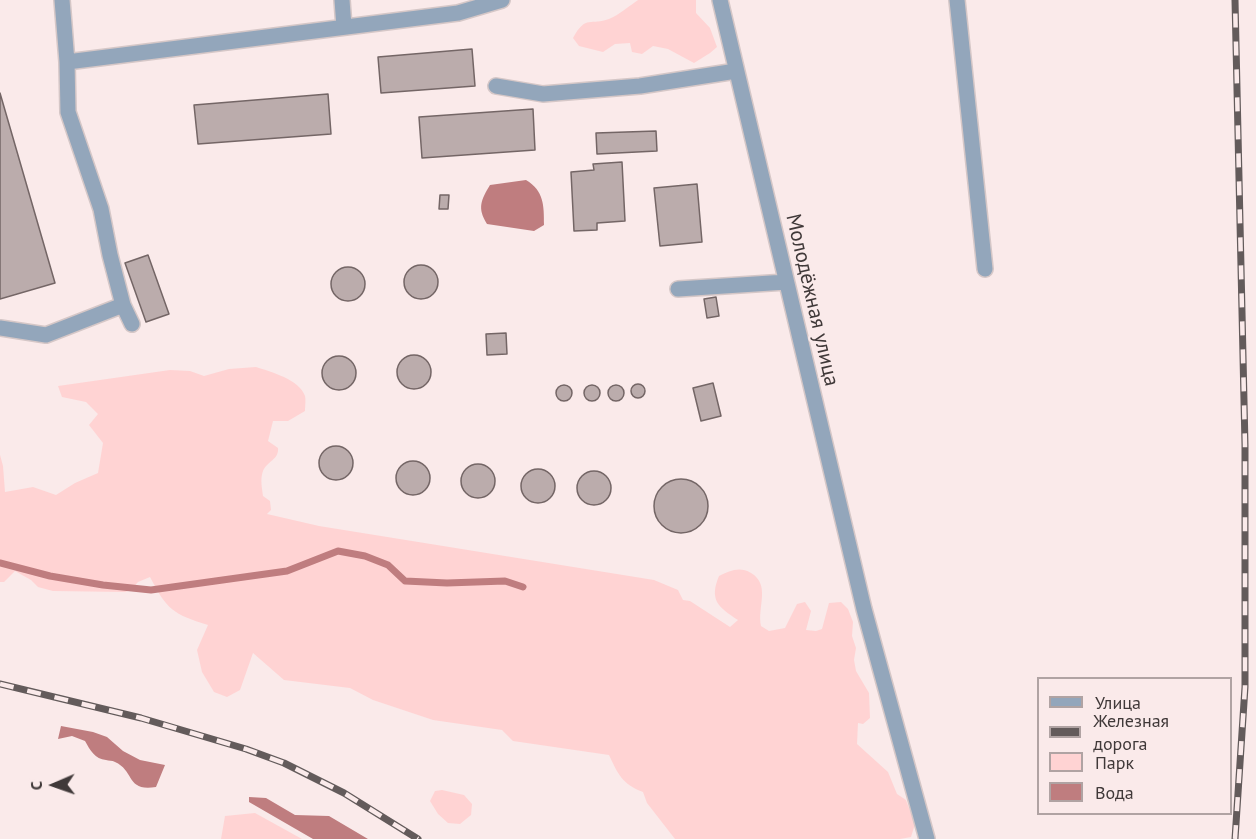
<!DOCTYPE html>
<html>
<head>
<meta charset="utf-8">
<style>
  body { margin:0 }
  #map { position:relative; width:1256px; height:839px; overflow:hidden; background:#faeaea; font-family:"PT Sans",sans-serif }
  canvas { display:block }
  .legend { position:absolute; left:1037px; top:677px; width:195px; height:138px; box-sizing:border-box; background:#faeaea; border:2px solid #b0a3a3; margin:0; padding:8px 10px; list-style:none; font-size:18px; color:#403939 }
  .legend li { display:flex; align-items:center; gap:12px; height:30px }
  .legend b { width:30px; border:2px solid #b0a3a3 }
  .north { position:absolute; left:24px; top:755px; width:60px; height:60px; -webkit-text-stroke:4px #faeaea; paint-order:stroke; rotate:268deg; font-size:16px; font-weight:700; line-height:24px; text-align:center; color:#403939 }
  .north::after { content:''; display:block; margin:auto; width:21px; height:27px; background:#403939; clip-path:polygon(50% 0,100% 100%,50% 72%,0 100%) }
</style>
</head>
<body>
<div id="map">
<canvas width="1256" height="839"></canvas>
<ul class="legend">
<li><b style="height:8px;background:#93a6bb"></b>Улица</li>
<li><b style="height:8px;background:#635b5b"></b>Железная дорога</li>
<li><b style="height:16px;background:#ffd3d3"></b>Парк</li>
<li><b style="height:16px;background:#bf7d7f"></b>Вода</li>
</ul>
<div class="north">С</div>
</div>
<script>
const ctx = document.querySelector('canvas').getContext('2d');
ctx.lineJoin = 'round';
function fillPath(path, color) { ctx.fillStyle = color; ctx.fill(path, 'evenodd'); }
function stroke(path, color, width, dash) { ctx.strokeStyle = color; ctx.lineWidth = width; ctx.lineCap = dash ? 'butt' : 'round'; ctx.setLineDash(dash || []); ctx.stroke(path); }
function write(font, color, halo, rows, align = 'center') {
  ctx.font = font + ' "PT Sans",sans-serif'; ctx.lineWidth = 4.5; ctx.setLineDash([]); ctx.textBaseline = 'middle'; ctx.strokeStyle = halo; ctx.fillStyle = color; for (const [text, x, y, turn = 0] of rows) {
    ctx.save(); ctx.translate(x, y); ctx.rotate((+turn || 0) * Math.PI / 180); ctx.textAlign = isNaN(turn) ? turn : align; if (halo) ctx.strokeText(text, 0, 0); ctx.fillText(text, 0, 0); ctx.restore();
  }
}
const green = new Path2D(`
  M638 0H696V13L710 28 717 47 710 53 694 63 668 49 653 46 642 54 632 52 630 43 615 44 603 52 579 46 573 38C586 14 591 26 609 19 619 15 629 6 638 0Z
  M256 367C271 372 299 379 305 396 306 400 305 407 305 411L288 421H273L268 441 278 448C279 460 267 461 263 471 260 479 262 488 263 496L270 501 271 510 267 514 319 526 654 580 678 590 683 600 690 601 730 627 738 620C718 607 709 600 719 576 730 571 739 566 751 573 771 585 757 607 761 626L769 631 785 628 797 604 805 602 811 611 806 630 816 631 822 629 829 603 841 602 848 609 853 622 852 636 856 648 854 660 856 671 869 693 870 718 863 724 858 723 857 744 888 772 897 794 906 800 915 824 911 837 900 839H675L647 803 643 792C622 784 618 774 609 755L513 741 502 730 433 720 373 700 350 688 284 680 253 653 240 690 227 697 214 692 202 672 197 650 208 625C173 614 167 610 150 577L138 582 131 590 125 592 53 591 38 587 31 580 15 571 4 582H0V455L3 466 5 492 33 487 56 495 75 483 98 473 103 443 89 425 98 414 86 402 62 397 58 386 170 370 190 371 204 376 229 369Z
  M442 790 464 795 472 804 471 815 460 824 448 823 438 814 430 801 435 791Z
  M255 813 302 839H221L225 816Z`);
const water = new Path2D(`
  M526 180C544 191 544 205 544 225L534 231 487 224C477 208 481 200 490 185Z
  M61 726 93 732 107 737 123 751 140 760 165 765 156 787C126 792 135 771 115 762 112 760 109 761 106 760 95 759 90 750 85 741L72 736 58 739Z
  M249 797 266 798 295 815 329 816 368 839H313L249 802Z`);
const stream = new Path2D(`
  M0 563 50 576 103 585 151 590 287 571 338 551 365 556 388 565 405 581 447 583 505 581 523 587`);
const building = new Path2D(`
  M472 49 475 86 381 93 378 57Z
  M0 93 55 283 0 299Z
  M328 94 331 134 198 144 194 105Z
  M533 109 535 150 422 158 419 117Z
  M656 131 657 151 597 154 596 133Z
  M622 162 625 221 597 223V230L574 231 571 172 594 170 593 164Z
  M697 184 702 242 660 246 654 188Z
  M440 195H449L448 209H439Z
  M148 255 169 314 146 322 125 263Z
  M404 282a17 17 0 1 1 34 0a17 17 0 1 1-34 0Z
  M331 284a17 17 0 1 1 34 0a17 17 0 1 1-34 0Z
  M716 297 719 316 707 318 704 299Z
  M506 333 507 354 487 355 486 334Z
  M397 372a17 17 0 1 1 34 0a17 17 0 1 1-34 0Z
  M322 373a17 17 0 1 1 34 0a17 17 0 1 1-34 0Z
  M713 383 721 416 701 421 693 388Z
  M631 391a7 7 0 1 1 14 0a7 7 0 1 1-14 0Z
  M556 393a8 8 0 1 1 16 0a8 8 0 1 1-16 0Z
  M608 393a8 8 0 1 1 16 0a8 8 0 1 1-16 0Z
  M584 393a8 8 0 1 1 16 0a8 8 0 1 1-16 0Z
  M319 463a17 17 0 1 1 34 0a17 17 0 1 1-34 0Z
  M396 478a17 17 0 1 1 34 0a17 17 0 1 1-34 0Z
  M461 481a17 17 0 1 1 34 0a17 17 0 1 1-34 0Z
  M521 486a17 17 0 1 1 34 0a17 17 0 1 1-34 0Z
  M577 488a17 17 0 1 1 34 0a17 17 0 1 1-34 0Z
  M654 506a27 27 0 1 1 54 0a27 27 0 1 1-54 0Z`);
const minor = new Path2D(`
  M62 0 67 62 68 112 101 209 110 255 123 305 132 324
  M342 0 344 27
  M720 0 864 609 927 839
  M957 0 985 269
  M67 62 458 13 502 0
  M496 86 543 94 640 86 736 71
  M678 289 786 282
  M0 328 46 335 123 305`);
const rail = new Path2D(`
  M0 684 141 718 246 749 284 763 344 793 418 839
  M1235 839 1245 687V445L1235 0`);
const streetNames = [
  ["Молодёжная улица",812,300,77]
];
fillPath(green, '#ffd3d3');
fillPath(water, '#bf7d7f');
stroke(stream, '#bf7d7f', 7);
fillPath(building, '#bbacac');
stroke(building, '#746666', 1.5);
stroke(minor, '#d5c7c7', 18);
stroke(minor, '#93a6bb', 15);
stroke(rail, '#635b5b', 7);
stroke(rail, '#faeaea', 4.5, [14]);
write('21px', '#403939', '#faeaea', streetNames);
</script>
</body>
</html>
